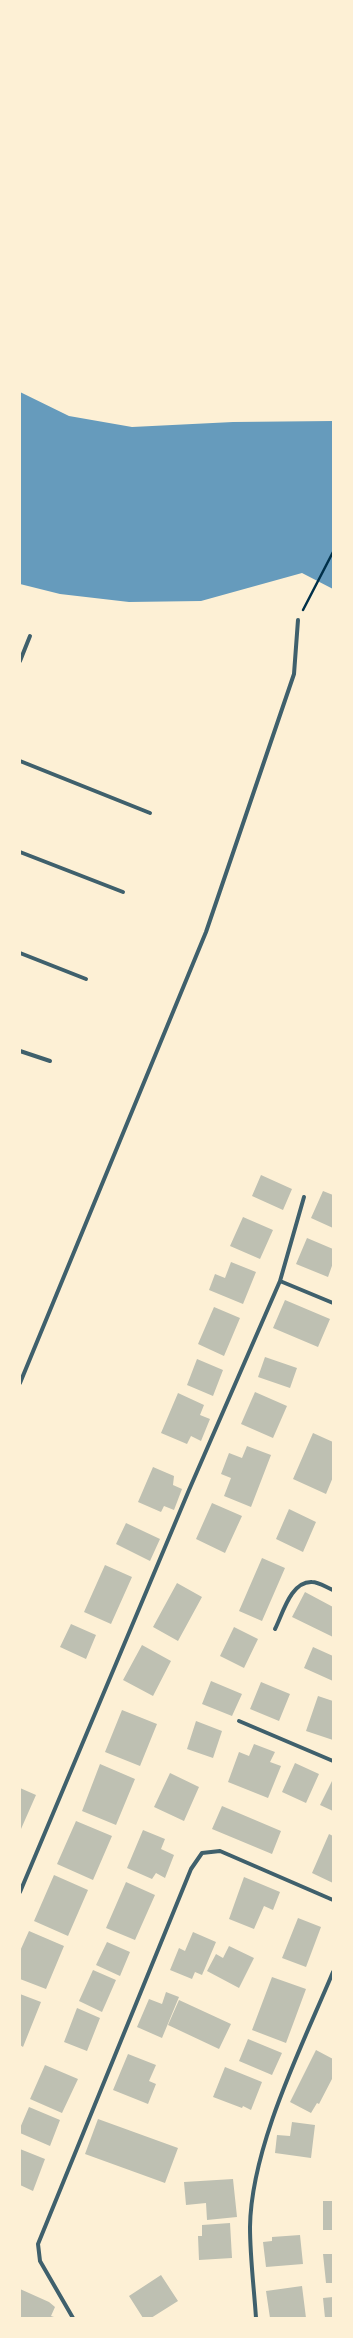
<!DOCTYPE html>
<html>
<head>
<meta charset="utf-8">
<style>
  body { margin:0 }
  #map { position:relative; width:353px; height:2338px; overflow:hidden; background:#fdf0d5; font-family:Signika,sans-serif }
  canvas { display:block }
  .frame { position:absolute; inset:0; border:21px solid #fdf0d5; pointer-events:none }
</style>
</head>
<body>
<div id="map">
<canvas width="353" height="2338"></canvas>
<div class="frame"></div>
</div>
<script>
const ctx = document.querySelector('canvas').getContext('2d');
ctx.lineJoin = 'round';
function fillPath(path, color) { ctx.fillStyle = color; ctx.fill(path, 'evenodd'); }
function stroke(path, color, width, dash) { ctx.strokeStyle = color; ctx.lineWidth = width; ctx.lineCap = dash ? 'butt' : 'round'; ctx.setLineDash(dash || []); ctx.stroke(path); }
const water = new Path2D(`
  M20 392 69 416 132 427 233 422 333 421V589L302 573 201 601 129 602 60 594 20 584Z`);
const building = new Path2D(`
  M261 1175 292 1189 283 1210 252 1196Z
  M323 1191 333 1195V1228L311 1218Z
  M243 1217 273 1230 260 1259 230 1246Z
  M307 1238 333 1249V1263L328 1277 296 1264Z
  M231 1262 256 1272 243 1304 209 1290 215 1274 225 1278Z
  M285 1300 330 1319 318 1347 273 1328Z
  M214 1307 240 1318 224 1356 198 1344Z
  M265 1357 297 1368 290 1388 258 1377Z
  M197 1359 223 1370 213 1396 187 1385Z
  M255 1392 287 1406 273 1438 241 1424Z
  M178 1393 204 1405 200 1415 210 1419 201 1441 191 1436 187 1444 161 1433Z
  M313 1433 333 1442V1477L326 1494 293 1479Z
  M247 1446 271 1455 251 1507 224 1496 231 1478 221 1474 229 1453 242 1458Z
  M153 1467 174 1476 173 1485 182 1489 174 1510 164 1506 161 1512 138 1502Z
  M212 1503 242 1516 225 1553 196 1539Z
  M289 1509 316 1522 303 1552 276 1539Z
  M126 1523 160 1539 150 1561 116 1544Z
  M262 1558 285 1568 262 1621 239 1611Z
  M105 1565 132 1577 111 1624 84 1612Z
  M177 1583 202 1597 178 1641 153 1627Z
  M305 1592 333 1607V1637L292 1617Z
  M71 1624 96 1635 86 1659 60 1647Z
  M234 1627 258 1639 244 1668 220 1656Z
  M142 1645 171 1661 153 1696 123 1680Z
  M313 1647 333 1656V1681L304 1668Z
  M211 1681 242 1694 232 1716 202 1704Z
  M261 1682 290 1694 279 1721 250 1709Z
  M318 1696 333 1701V1740L306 1731Z
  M122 1710 157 1724 140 1766 105 1752Z
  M196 1721 222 1731 213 1758 187 1749Z
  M254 1744 275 1752 270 1762 281 1766 268 1798 228 1782 239 1752 249 1756Z
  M295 1763 319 1774 306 1803 282 1792Z
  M100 1764 135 1779 116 1825 82 1811Z
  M170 1773 199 1787 184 1821 154 1807Z
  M333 1779V1811L320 1805Z
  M20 1788 36 1795 21 1829 20 1828Z
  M222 1806 281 1831 272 1854 212 1829Z
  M76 1821 112 1836 93 1880 57 1864Z
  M143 1830 165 1839 161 1849 174 1855 165 1878 156 1873 152 1879 127 1868Z
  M329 1834 333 1836V1883L312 1873Z
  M54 1875 88 1890 68 1936 34 1921Z
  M244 1877 280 1892 273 1910 264 1906 254 1929 229 1919Z
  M126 1882 155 1895 135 1940 106 1928Z
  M298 1918 321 1927 306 1967 282 1958Z
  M29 1931 64 1946 46 1989 20 1979V1951Z
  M193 1932 216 1942 202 1975 195 1972 192 1979 170 1970 179 1948 185 1951Z
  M107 1942 130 1952 120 1976 96 1965Z
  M229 1946 254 1958 239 1988 207 1971 216 1954 223 1958Z
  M93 1970 116 1980 102 2012 79 2001Z
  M272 1977 306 1989 286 2043 252 2030Z
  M166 1992 179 1997 162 2038 137 2027 149 1999 162 2004Z
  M20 1994 41 2002 23 2047 20 2045Z
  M179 2000 231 2024 219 2049 168 2025Z
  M77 2008 100 2018 87 2051 64 2042Z
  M248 2039 282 2053 272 2075 239 2061Z
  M316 2050 333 2059V2077L319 2104 317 2103 311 2113 290 2102Z
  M128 2054 156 2065 149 2081 156 2084 148 2104 113 2090Z
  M45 2065 78 2079 62 2113 30 2099Z
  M225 2067 262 2082 251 2110 243 2106 242 2108 213 2097Z
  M29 2107 60 2120 50 2146 20 2133V2128Z
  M98 2119 178 2148 165 2183 85 2154Z
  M292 2122 315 2125 311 2158 275 2153 277 2135 290 2136Z
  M20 2149 45 2159 33 2191 20 2185Z
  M233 2179 237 2217 207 2220 206 2203 186 2205 184 2182Z
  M323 2201H333V2230H323Z
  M230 2223 232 2258 199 2260 198 2236H202V2225Z
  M300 2235 303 2264 266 2267 263 2242 272 2241V2237Z
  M323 2254H333V2283H326Z
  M161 2275 178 2301 151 2318H143L129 2296Z
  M302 2286 306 2318H270L266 2291Z
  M20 2289 49 2302 55 2307 51 2316 57 2318H20Z
  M333 2297V2318H325L323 2298Z`);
const path = new Path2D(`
  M303 610 333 552`);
const minor = new Path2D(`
  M20 661 30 636
  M20 761 150 813
  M20 852 123 892
  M20 953 86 979
  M20 1051 50 1061
  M280 1281 333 1303
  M20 1383 206 932 294 674 298 620
  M275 1629C283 1613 291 1581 312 1582 319 1582 327 1588 333 1590
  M239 1721 333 1761
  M20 1892 189 1490 280 1281 304 1197
  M73 2318 40 2261 38 2244 191 1869 202 1853 220 1851 333 1900
  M256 2318C254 2288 250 2257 250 2227 251 2147 302 2046 333 1972`);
fillPath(water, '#669bbc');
fillPath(building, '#bec0b2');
stroke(path, '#003049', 2.5);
stroke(minor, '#3f606c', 4);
</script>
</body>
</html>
